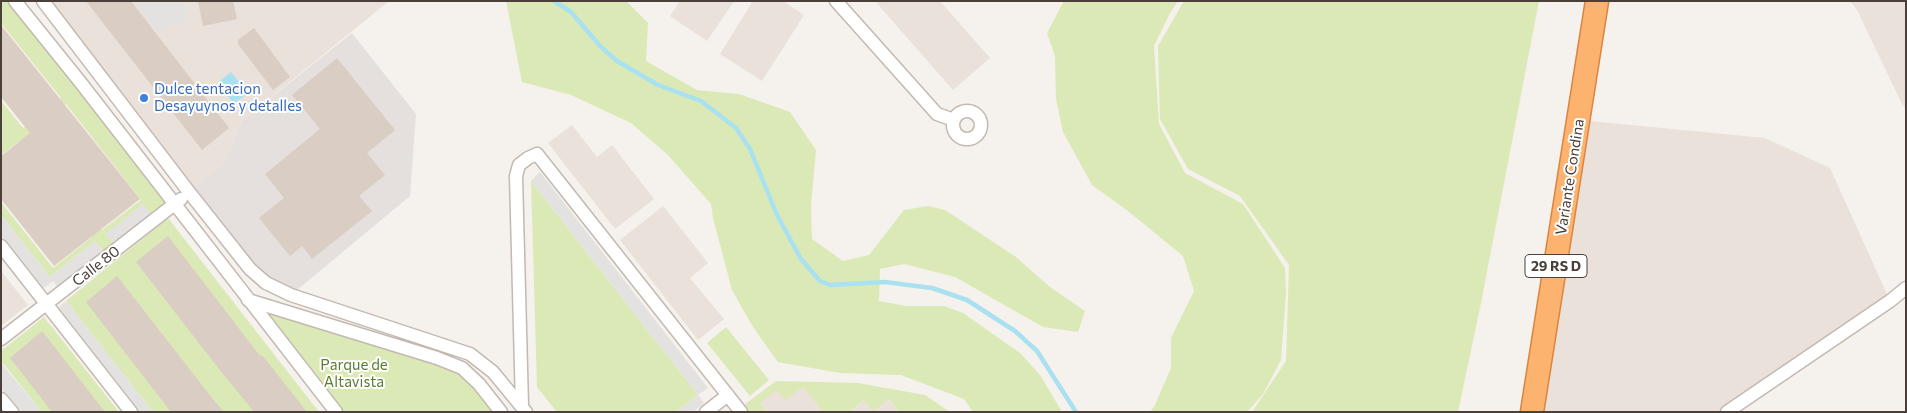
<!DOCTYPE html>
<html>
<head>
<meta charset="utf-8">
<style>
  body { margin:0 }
  #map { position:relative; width:1907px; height:413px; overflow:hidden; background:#f5f1ec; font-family:Commissioner,sans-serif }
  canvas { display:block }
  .frame { position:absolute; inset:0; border:2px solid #4a4039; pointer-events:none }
</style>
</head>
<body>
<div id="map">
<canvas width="1907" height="413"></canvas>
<div class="frame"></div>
</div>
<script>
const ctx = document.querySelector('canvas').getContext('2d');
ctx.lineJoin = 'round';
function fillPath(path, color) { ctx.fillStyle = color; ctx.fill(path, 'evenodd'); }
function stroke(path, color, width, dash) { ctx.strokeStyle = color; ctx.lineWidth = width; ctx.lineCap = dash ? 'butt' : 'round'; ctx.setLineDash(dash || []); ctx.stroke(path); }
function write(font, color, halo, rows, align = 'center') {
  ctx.font = font + ' Commissioner,sans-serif'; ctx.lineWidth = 4; ctx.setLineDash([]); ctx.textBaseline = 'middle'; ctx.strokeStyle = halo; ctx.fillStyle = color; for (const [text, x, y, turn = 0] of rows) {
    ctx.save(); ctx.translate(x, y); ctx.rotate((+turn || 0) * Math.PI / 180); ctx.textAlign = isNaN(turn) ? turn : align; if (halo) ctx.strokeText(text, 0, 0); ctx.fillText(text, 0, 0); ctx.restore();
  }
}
const residential = new Path2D(`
  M43 1H389L242 121 224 163 189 192Z
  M680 1H734L707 41 670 16Z
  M753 1H783L804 15 762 81 720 54Z
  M875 1H940L990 58 953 90Z
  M1850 1H1906V109L1901 102 1857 10Z
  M1579 120 1765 138 1830 168 1890 301 1727 412H1532Z
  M572 125 597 157 612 145 654 199 615 229 548 143Z
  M663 206 708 263 690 278 724 319 698 340 620 240Z
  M1 271 28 305 1 326Z
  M803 386 823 412H767L760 403 777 389Z
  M889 399 899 412H849L864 400Z`);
const industrial = new Path2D(`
  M352 33 416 114 410 196 291 295 266 283 189 192 224 163 242 121Z`);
const green = new Path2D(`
  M1 1H15L175 204 155 220 142 204 118 249 108 257 95 241 50 277 1 215V202L53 268 92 237 18 142 1 155V101L23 128 61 98 1 23ZM66 104 141 200 102 230 28 135Z
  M506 1H626L648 23 646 61 697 90 739 94 790 112 816 150 811 205 812 239 843 261 869 255 904 210 928 206 945 210 1016 257 1050 287 1085 311 1078 332 1043 327 955 277 904 264 880 269 879 301 906 306H944L963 313 1020 353 1040 375 1062 412H973L964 399 901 375 840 373 778 362 753 327 732 290 713 218 711 204 668 155 631 123 571 95 522 82Z
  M1064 1H1178L1170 13 1154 46 1159 124 1185 173 1243 204 1285 268 1286 294 1281 360 1263 394 1247 412H1150L1154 407 1171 368V338L1194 291 1183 256 1128 211 1092 185 1063 132 1056 99 1055 56 1047 33Z
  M1184 1H1539L1481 303 1458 412H1252L1286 361 1289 265 1240 196 1188 169 1160 119 1158 46Z
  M531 181 698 395 676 412H557L537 387Z
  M168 218 319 412H153L66 301Z
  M248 300 462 368 501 412H336Z
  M44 317 119 412H42L1 361V351Z
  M726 327 769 380 750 396 707 343Z
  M776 381 858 383 925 395 950 412H899L889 399 873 411 864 400 849 412H823L803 387 785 400 777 390 760 403 767 412H741L739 409Z`);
const parking = new Path2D(`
  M135 1H184L189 21 158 31Z
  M540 172 708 388 698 395 704 403 693 412H676L698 395 531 181Z
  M143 204 155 220 118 249 105 234Z
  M1 215 50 277 95 241 108 257 62 293 53 281 38 292 1 246Z
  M66 301 153 412H134L54 311Z
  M1 363 42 412H20L1 388Z`);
const water = new Path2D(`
  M231 72 248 93 234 104 217 83Z`);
const stream = new Path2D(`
  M554 1 571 12 601 47 617 61 658 85 701 101 736 128 750 149 777 215 801 259 820 281 830 285 885 282 932 288 967 300 1015 331 1037 351 1076 412`);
const building = new Path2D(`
  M86 1H131L229 128 202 150Z
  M198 1H233L237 19 203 26Z
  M1 25 140 199 54 266 1 199V156L30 133 1 97Z
  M254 28 290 77 273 90 238 44V40Z
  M337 58 395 130 367 153 385 175 359 196 372 211 312 259 302 246 290 256 259 218 284 198 265 174 320 129 292 95Z
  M168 236 260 356 262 355 307 412H254L219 369 136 262Z
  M117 276 212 398 224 412H171L86 302Z
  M42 331 105 412H52L21 372 10 358Z`);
const street = new Path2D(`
  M15 1 81 83 336 412
  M43 1 189 192 250 269 266 283 291 295 470 354 493 372 526 412
  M836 1 937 114 954 120
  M953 125a14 14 0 1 1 28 0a14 14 0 1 1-28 0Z
  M1 246 131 412
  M248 300 437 358 462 368 479 384 501 412
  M1 339 181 199
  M1 399 12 412
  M522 406 516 176 519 165 528 158 537 154 741 412
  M706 412 728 395
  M1727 412 1890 301 1906 288`);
const highway = new Path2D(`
  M1532 412 1597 1`);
const markers = [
  [144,98,5,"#3f7fe0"]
];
const shields = [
  [1556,266,62]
];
const shieldNames = [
  ["29 RS D",1556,266]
];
const shopNames = [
  ["Dulce tentacion",154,89],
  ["Desayuynos y detalles",154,106]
];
const streetNames = [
  ["Variante Condina",1570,177,-81],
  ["Calle 80",96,266,-38]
];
const parkNames = [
  ["Parque de",354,365],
  ["Altavista",354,382]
];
fillPath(residential, '#e9e1da');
fillPath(industrial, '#e5e0dd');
fillPath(green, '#dbe9b6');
fillPath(parking, '#e4e2e0');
fillPath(water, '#aae1f0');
stroke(stream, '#aae1f0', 4.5);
fillPath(building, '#dacdc4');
stroke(street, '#c4b9b1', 15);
stroke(highway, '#dc843f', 25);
stroke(street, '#fff', 12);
stroke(highway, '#fcb370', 22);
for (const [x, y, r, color] of markers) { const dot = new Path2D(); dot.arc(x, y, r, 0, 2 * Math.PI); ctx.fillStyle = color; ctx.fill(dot); stroke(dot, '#fff', 2); }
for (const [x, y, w] of shields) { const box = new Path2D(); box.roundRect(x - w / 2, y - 11.5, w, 23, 4); ctx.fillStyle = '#fff'; ctx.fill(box); stroke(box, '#4a4039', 1); }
write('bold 14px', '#4a4039', null, shieldNames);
write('15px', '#366cbe', '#fff', shopNames, 'left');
write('15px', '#4a4039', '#fff', streetNames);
write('15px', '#5a7c2c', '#fff', parkNames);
</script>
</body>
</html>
